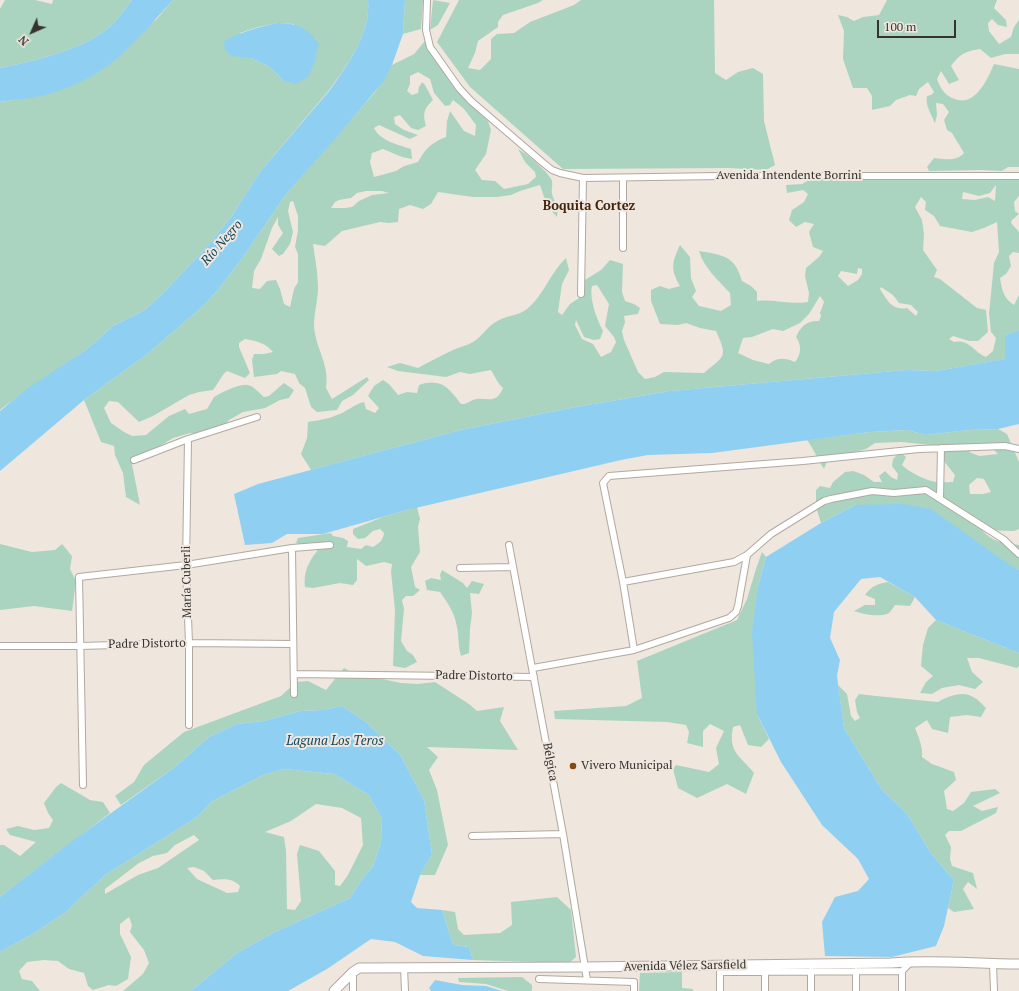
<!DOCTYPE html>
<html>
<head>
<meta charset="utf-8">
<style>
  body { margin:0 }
  #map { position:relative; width:1019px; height:991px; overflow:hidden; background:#efe6de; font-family:"PT Serif",serif }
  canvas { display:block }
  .north { position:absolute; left:12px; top:12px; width:40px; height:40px; -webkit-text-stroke:3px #efe6de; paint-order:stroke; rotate:225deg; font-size:11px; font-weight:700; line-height:16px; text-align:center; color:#35322f }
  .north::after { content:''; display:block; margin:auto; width:14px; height:18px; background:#35322f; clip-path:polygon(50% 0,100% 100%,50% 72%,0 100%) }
  .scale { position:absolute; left:877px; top:20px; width:79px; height:18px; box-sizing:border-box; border:2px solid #35322f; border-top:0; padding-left:5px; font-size:12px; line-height:14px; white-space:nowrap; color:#35322f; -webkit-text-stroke:3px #efe6de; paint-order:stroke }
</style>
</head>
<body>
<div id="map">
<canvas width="1019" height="991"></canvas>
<div class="north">N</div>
<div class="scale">100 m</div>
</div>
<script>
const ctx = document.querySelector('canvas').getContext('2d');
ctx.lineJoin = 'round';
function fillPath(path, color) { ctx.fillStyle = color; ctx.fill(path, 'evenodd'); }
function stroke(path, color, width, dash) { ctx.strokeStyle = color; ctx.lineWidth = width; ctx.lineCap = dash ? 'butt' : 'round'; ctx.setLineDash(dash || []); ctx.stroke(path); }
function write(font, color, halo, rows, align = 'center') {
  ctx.font = font + ' "PT Serif",serif'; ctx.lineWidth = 4; ctx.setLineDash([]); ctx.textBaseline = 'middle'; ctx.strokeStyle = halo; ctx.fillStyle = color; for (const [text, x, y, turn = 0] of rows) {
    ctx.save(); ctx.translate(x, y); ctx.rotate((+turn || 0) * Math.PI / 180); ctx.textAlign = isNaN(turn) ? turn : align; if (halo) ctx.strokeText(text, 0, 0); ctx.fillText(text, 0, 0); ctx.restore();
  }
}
const green = new Path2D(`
  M5 0H35L52 4 53 0H132C126 7 121 15 115 22 90 48 35 61 0 68V9Z
  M173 0H368C371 33 349 63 330 89L259 173 232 216 207 247 164 292 145 310 113 326 86 350 5 406 0 410V102L44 95 156 20ZM278 23 294 24 284 81 270 67 251 58 240 33 258 27Z
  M405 0H423L421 29 403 34Z
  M433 0 450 3 438 25 430 30Z
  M459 0H543L538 3 503 15 498 22V27L478 41 475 53 468 68 480 70 491 59V39L497 34 514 33 530 22 574 5 581 0H714L715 73 726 80 738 72 753 68 763 74 764 121 775 165 766 170 729 168 563 169 470 87 437 42Z
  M887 0H997L994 8 1006 20 1007 27 998 25 992 19 988 23 989 31 999 44 1011 37 1014 27 1019 20V54H1005L991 58 980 49C964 52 961 53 951 66L959 80 949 84 941 71 937 79C941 90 946 97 958 100 977 104 988 78 994 64L1019 69V167H1008L1002 171 981 170 929 171 927 167 934 158C945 159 956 162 964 153L952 133 947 130 944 120 949 112 943 104 936 103 937 115 935 123C931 114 925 105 927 96L931 95 934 92 928 82 919 89 916 96 910 95 896 100 890 106 872 110V96L867 88H853L843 59 844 31 838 15 847 17 854 21 863 17 879 15Z
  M425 41 470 104 488 121 491 130 486 154 475 170 482 180 495 181 504 189 528 184 536 177 535 172 525 162 518 149C526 153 550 173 552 181 553 185 551 190 552 194 555 204 559 206 557 217 548 209 544 197 540 185L520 191 511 195 497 197H473L438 192 431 204 423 209 410 205 399 209 398 222 389 223 380 222 342 231 325 246 313 244C315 258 318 273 318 288 318 300 314 312 314 325 315 348 330 364 326 388L332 399 367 377 369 380 353 395 342 401 337 410 317 412 311 407 305 388 299 383 295 374 281 371 277 374 254 377 252 360 254 354H264L273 352C266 343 256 341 245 339L239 343V347L250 373 245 378 227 371C222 374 218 384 213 390L199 392 189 395 153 416 139 422 118 402 109 401 104 408 111 423 124 432 132 436 146 435 169 416 185 409 189 414 207 409 214 397C221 393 239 383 248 385 254 386 259 393 264 397L269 396 284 383 294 390 289 398 280 400 265 408 243 412 229 420 220 430 206 434 190 433 173 438 157 448 145 452 131 459 140 505 126 497 123 473 115 455 114 446 101 442 84 400 146 355 202 307 217 291 243 257 286 194 376 91 392 65 414 54ZM418 72 430 79 434 93 445 106 450 105 453 100 464 109 476 125 475 136 464 131 450 111 447 121 446 137C431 143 426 148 418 162L404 166 396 171 374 177 370 162 372 153 383 149 402 157 412 159 411 149C399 145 380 141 374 128L379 125 410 139 418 135 404 130 395 124 394 117 400 115 411 128 418 130 426 126C423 113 423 110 433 100L425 85 422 82 419 87 418 93 412 95 407 91 410 84V76ZM366 191H382L389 193 372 195 359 201 352 207 345 208H331L335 202 339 200 351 198 357 193ZM293 201 298 216V230L295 247 298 254V282L294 289 290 307 284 304 280 289 276 280 267 281 260 289 252 288 254 271 261 259 272 228 278 217V225L283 233 272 249 279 256 283 254 290 244 293 232 288 211 290 202Z
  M1011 178 1019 180V196L1014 202 1015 211 1019 214 1012 220 1011 223 1019 232V253L1013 252 1009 256 1011 266 1006 274 1000 278C1002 289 1003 298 1014 305L1019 295V330L1005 335 1006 359 936 371 906 370 670 391 576 407 461 430 311 470 301 454 307 438 308 422C318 420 329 419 337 415 347 412 354 404 364 402L366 409 375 413 379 408 368 396 374 386 383 380 389 384 398 395 407 392 417 393 419 385C441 378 448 387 461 404 467 404 468 402 473 400 485 395 495 407 503 388L499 384 491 370 470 374 460 372 446 377 398 371 387 367 400 363 418 368C429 362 440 356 451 351 458 347 467 346 473 342 483 336 488 325 499 320 508 315 518 316 527 309 544 295 550 273 566 258L569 270 562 284 558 312 562 315 570 304 579 298 585 280 601 270 610 260 623 264 622 292 625 301 634 304 640 308 638 314 624 316 625 322 622 331 624 340 638 372 645 379 655 377 664 372 704 373C725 355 728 358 716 331L700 328 686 323 678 325 660 324 651 301V290L660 286 669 289 680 286C670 269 672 262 680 245L690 257 691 278 696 291 692 297 699 306 721 311 731 305 730 293C718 280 704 268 699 251 722 255 735 255 742 281L751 286 757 292V301C774 299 791 305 808 302L809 293 805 276 806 268 819 257 823 251 813 247 809 232 814 224 805 222 796 227 789 220 792 210 804 202 808 194 803 190 787 193 786 185 802 184 809 180ZM996 185 995 201 988 197 975 200 962 199 963 192 979 196 990 193ZM921 197 926 202 925 210 934 216 940 226 972 232 984 228 997 222 999 252 994 263 989 314 991 332 996 338 993 351 986 357C973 352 970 339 954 342L949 339 953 336 969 341H978L988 332 986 310 977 308 940 279 934 277 937 270 923 250 924 234 922 220 915 207ZM858 268 862 269V274L858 280 848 286 838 276 841 271 857 274ZM597 285 609 304 605 326 614 337 616 342 611 352 601 357 593 344 582 339 575 325 576 320 584 337 594 340 600 339 603 331C597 320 589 298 592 286ZM881 287 893 295 899 303 911 305 918 312 916 316 907 308C892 311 887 300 880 289ZM820 296 824 302 820 313 821 316 819 321C807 320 800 327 796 337 802 345 801 355 795 362 784 358 778 357 769 364L753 360 738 353 743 338 752 337 773 329 783 331 800 323 809 314Z
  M998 429 1007 434 1019 462V529L1014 531 982 530C992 542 1004 543 1019 545V570L855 505 821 523 816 507V490L820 486 830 488 833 482 845 472 853 471 864 475 874 482H882L879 476 885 471 891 477 897 480 898 474 892 466 893 459 900 452 906 457 902 465C910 473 925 480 936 482 941 483 948 482 953 482L955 475 931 445 902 442 875 443 866 449 855 452 841 457 828 459 824 469C817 459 814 449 807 440L870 432 907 430 926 435 969 430ZM989 445 998 454 979 456 969 452 977 446ZM977 478 984 479 991 492 983 494H970L969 485Z
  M417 507 420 519 418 527 420 552 411 567 415 587 420 590 413 596H406L402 600 404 609 401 641 407 651 413 655 417 662 405 668 393 666 395 610 391 572 392 564 384 562 366 566 357 559V580L353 585 340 583 313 588 305 587C303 567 312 558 323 543L302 545 296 543 298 538 331 533 333 536 343 538 348 541 347 547 361 549 366 545 373 547C380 543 383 540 384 533L380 529 373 531 365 538 358 539 353 534V529L383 517Z
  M0 544 32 552 55 550 62 544 72 556 70 569 76 581 72 611 34 606 0 610Z
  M762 552 766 557 758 587 757 714 769 739 761 747 748 745 740 725 733 727C728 753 740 755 754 773L746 794 727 784 697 798 678 788 673 769 676 765 709 772 719 764 716 748 724 731 710 724 703 731V747L687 743 689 732 686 725 667 722 555 719 554 711 626 706 642 698 637 661 737 620 747 599 756 569Z
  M442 570 463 583 467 588 472 581 484 584 479 594 470 593 472 613 470 629 469 653 461 656C458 646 459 637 457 627 455 614 448 603 440 592L427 590 425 581 431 578 441 580 440 575Z
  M888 582 915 597 910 606 895 605C893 608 891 611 889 613 881 618 862 614 854 611L865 605H875V599L865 595C871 586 878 584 888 582Z
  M936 620 1019 653V666L1017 668 979 658H967L972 672 983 682 975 689 959 685 942 688 932 694 920 693 926 682 933 676 921 666 923 645 928 628Z
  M344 668 358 676H368L401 683 418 684 435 682 469 704 477 711 504 707 500 721 518 750 427 747 438 757 429 770 437 790 448 845 435 875H420L432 854 424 800 401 756 367 723 342 706 323 710 301 711 264 721 237 724 209 737 175 767 121 805 115 796 134 782 144 765 184 732 281 696 296 682 308 681 326 690Z
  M838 685 847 694 851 716 855 721 860 718 857 712 855 700 859 694 876 696 938 702C947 697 961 691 971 696 977 698 982 704 986 708L981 717 967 715 950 717 948 733 932 729 927 720 915 728C919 738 923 747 922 757L932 764 954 772 956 780 944 791 947 809 953 811 964 803 971 792 995 789 1000 793 973 806 982 811 998 807 996 813 961 831H949L945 835 951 847 950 859 952 866 973 873 977 889 968 882 963 889 974 909 954 912 948 908 954 880 932 855 907 814 882 790 844 728Z
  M284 769 334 774 369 795 382 819 381 842 373 867 363 878 350 898 275 932 237 953 191 991H123L143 974 149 963 144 950 130 932 132 925 129 917 120 924V934L131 957 128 979 116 986 109 985 93 990 88 986 84 973 69 969 58 961 44 960 27 962 19 971 22 979 32 981 40 991H0V952L36 932 66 912 105 875 197 817 211 802 263 775ZM316 804 342 808 361 818 363 845 348 875 340 886 335 885V871L319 851 300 845 297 854 301 901 295 910 287 909 286 851 284 837 265 832 291 821ZM194 835 199 840 158 868 138 875 105 894V889L139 863 153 856 167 853 175 845ZM194 867 204 871 213 880C224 879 232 878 240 886L238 892 227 893 197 879 187 868Z
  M61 783 90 800 103 802 110 813 0 897V845H4L20 856 36 842 10 835 6 829 18 826 34 830 49 828 53 820 48 813 44 803 56 787Z
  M557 897 571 910 576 957 569 963 473 960 469 947 453 945 442 910 455 912 458 929 464 935 500 933 512 925 511 902Z
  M682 972V988L693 989V991H639L640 973Z
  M522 977 532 985V991H508L486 984 459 982 458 978Z`);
const water = new Path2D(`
  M132 0H173C131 46 108 78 45 95 31 99 15 99 0 102V68C35 61 90 48 115 22 121 15 126 7 132 0Z
  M368 0H405L403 34 392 65 383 82 335 139 286 194 243 257 217 291 202 307 146 355 84 400 0 471V411L28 388 86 350 113 326 145 310 164 292 207 247 232 216 259 173 330 90C349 63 371 33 368 0Z
  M278 23C300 24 305 26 319 44L314 64 308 77 296 84 284 81 270 67 251 58 232 56 225 50 224 41C241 32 258 27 278 23Z
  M1019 330V424L998 429 969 430 926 435 907 430 870 432 712 453 648 455 621 460 407 510 323 534H287L272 543 245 545 234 494 258 484 461 430 576 407 670 391 906 370 936 371 1005 359V335Z
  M902 504 931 509 1011 566 1019 570V653L936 620 915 597 880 577 861 579 834 612 830 638 840 660 837 676 844 728 882 790 907 814 932 855 954 880 944 926 936 946 892 957 825 956 822 922 835 897 858 891 869 879 858 859 822 825 781 762 757 714 752 632 758 587 766 557 821 523 855 505Z
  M342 706 367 723 401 756 424 800 432 854 420 875 411 902 417 908 442 910 453 945 469 947 473 960 423 956 395 942 371 939 327 969 288 991H191L237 953 275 932 350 898 363 878 373 867 381 842 382 819 369 795 334 774 284 769 263 775 211 802 197 817 105 875 66 912 36 932 0 952V897L71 842 175 767 209 737 237 724 264 721 301 711 323 710Z
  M435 980 462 985 486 986 502 991H431L429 988Z`);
const street = new Path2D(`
  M427 0 426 30 430 47 459 88 471 101 542 162 552 170 560 173 583 178 721 176H1019
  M623 178V248
  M581 294 583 178
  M188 439 186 565 189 643V725
  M134 460 188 439 257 417
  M940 498 941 448
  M509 545 563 834 587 980
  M292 548 294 694
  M460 568 513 567
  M623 582 734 562 747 555
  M0 646H80L189 643 293 644
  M634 650 623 582 603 483 609 476 803 461 919 449 1005 446 1019 449
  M533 668 634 650 729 618 736 612 738 606 747 555 771 534 824 501 831 499 872 491 894 493 926 490 1003 539 1019 554
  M294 674 534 677
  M83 785 79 577 186 565 292 548 330 545
  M472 836 563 834
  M993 964 994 991
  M404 967 405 991
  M353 972V991
  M720 972 902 971
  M539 979 634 982V991
  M720 991V968
  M765 991V972L768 970
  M811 991V971
  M856 991V971
  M902 991V971L912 961`);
const secondary = new Path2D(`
  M334 991 353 972 359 968 585 967 891 963C933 959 976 964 1019 964`);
const markers = [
  [573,766,4,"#87470e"]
];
const streetNames = [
  ["Avenida Intendente Borrini",789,176],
  ["María Cuberli",187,582,-91],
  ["Padre Distorto",147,644,-1],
  ["Padre Distorto",474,676,1],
  ["Bélgica",550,762,80],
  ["Avenida Vélez Sarsfield",685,966,-1]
];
const poiNames = [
  ["Vivero Municipal",581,766]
];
const neighbourhoodNames = [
  ["Boquita Cortez",589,206]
];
const waterNames = [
  ["Río Negro",222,243,-49],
  ["Laguna Los Teros",335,741]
];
fillPath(green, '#abd4c0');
fillPath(water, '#8fcff2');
stroke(street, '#b1a9a1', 8);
stroke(secondary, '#b1a9a1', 11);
stroke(street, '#fff', 6);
stroke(secondary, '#fff', 9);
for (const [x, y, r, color] of markers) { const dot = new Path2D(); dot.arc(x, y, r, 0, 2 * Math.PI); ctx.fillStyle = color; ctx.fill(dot); stroke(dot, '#efe6de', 1.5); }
write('12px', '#35322f', '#efe6de', streetNames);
write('12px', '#35322f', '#efe6de', poiNames, 'left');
write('bold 13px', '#42230a', '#efe6de', neighbourhoodNames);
write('italic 13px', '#0f455c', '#efe6de', waterNames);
</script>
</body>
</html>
